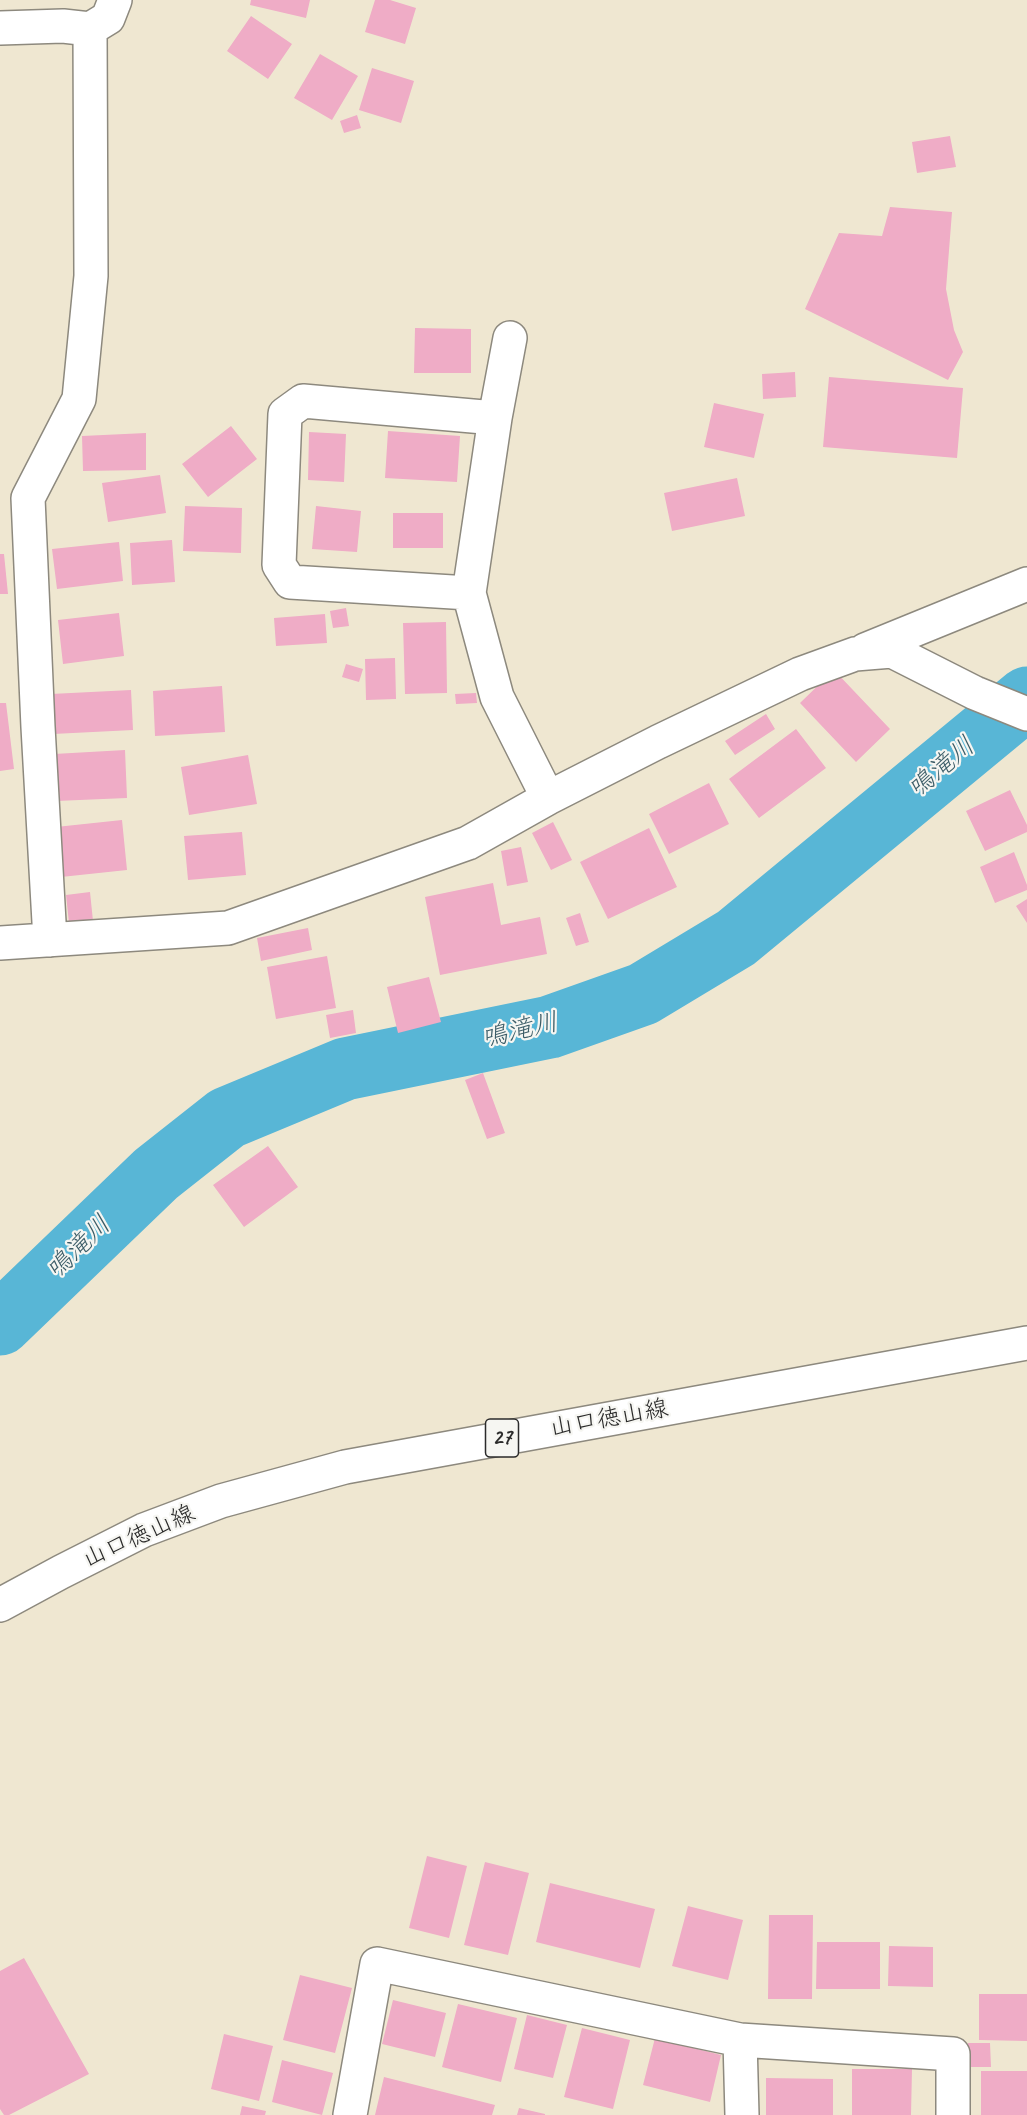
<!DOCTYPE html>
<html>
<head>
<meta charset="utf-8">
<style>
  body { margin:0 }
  canvas { display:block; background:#efe7d1 }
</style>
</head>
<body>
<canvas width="1027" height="2115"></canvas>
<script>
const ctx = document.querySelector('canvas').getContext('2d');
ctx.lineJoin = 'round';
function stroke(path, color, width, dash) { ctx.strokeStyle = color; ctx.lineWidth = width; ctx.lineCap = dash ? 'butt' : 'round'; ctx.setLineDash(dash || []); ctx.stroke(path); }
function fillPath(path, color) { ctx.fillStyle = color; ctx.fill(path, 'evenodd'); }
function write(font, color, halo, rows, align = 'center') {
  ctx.font = font + ' Caveat,"Klee One",sans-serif'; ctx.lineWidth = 4.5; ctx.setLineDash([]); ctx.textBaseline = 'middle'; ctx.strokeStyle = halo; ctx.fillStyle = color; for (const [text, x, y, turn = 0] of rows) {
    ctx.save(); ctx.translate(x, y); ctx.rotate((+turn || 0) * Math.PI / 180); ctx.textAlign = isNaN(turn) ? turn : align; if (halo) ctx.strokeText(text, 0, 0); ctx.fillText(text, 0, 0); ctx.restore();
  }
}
const river = new Path2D(`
  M0 1324 156 1174 227 1118 345 1069 550 1027 643 994 736 938 1027 698`);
const building = new Path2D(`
  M251 0H310L306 18 250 5Z
  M375 0H390L416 8 405 44 365 32Z
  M251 16 292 44 268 79 227 51Z
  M320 54 358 76 332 120 294 98Z
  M372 68 414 81 401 123 359 110Z
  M357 115 361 128 344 133 340 121Z
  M950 136 956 167 917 173 912 142Z
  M890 207 952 212 946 289 954 330 963 352 948 380 805 309 839 233 882 236Z
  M415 328 471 329V373H414Z
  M795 372 796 397 763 399 762 374Z
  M829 377 963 388 957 458 823 447Z
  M714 403 764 414 754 458 704 447Z
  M231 426 257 459 208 497 182 464Z
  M388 431 460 436 457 482 385 478Z
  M309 432 346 434 344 482 308 480Z
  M146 433V470L83 471 82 436Z
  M160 475 166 513 108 522 102 483Z
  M737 478 745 516 672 531 664 493Z
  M185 506 242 508 241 553 183 551Z
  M316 506 361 511 357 552 312 549Z
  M393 513H443V548H393Z
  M172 540 175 582 132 585 130 543Z
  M119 542 123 581 57 589 52 549Z
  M0 554H4L8 594H0Z
  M346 608 349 626 333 628 330 611Z
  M119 613 124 656 63 664 58 620Z
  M325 614 327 643 276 646 274 618Z
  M446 622 447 693 405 694 403 623Z
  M395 658 396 699 366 700 365 659Z
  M346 664 363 669 359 682 342 677Z
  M834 670 890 729 856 762 800 703Z
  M222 686 225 732 155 736 153 691Z
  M131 690 133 730 53 734 51 694Z
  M476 693 477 703 456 704 455 694Z
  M0 703H6L14 769 0 771Z
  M766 714 775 729 735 755 725 741Z
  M796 729 826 768 759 818 729 779Z
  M125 750 127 798 56 801 54 754Z
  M248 755 257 804 189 815 181 767Z
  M709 783 729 824 669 854 649 814Z
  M1010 790 1027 825V832L985 851 966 811Z
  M122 820 127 870 61 877 56 827Z
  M553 822 572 860 551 870 532 833Z
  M649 828 677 887 608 919 580 862Z
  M242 832 246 875 188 880 184 836Z
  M521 847 528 882 507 886 501 851Z
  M1014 852 1027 885V890L995 903 980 867Z
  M493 883 501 925 540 917 547 954 440 975 425 897Z
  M90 892 93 921 69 923 66 895Z
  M1027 899V923L1016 906Z
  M580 913 589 942 576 946 566 918Z
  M308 928 312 950 261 961 257 938Z
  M327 956 336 1008 276 1019 267 967Z
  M429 977 441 1022 398 1033 387 987Z
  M353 1010 356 1033 330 1038 326 1015Z
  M483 1073 505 1133 487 1139 465 1080Z
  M268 1146 298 1187 244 1227 213 1185Z
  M427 1856 467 1866 449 1938 409 1928Z
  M485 1862 529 1873 508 1955 464 1945Z
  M550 1883 655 1909 640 1968 536 1942Z
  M688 1906 743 1920 728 1980 672 1966Z
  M769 1915H813L812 1999H768Z
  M817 1942H880V1989H816Z
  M889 1946 933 1947V1987L888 1986Z
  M24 1958 89 2074 9 2115H4L0 2109V1971Z
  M300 1975 352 1988 335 2053 283 2040Z
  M979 1994H1027V2041L979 2040Z
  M393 2000 446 2013 435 2057 382 2044Z
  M458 2004 517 2018 501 2082 442 2067Z
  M527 2015 567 2025 553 2078 514 2069Z
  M582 2028 630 2040 613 2109 564 2097Z
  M224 2034 273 2046 259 2101 211 2089Z
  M655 2038 721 2055 710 2102 643 2085Z
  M968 2043H990L991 2067H968Z
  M282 2060 333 2073 322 2115 272 2102Z
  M852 2069H912L911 2115H852Z
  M981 2071H1027V2115H981Z
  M384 2077 495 2105 492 2115H375Z
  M766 2078 833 2079V2115H766Z
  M242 2106 266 2111 265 2115H240Z
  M519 2108 545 2114V2115H517Z`);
const minor = new Path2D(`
  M0 28 63 26 90 29
  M510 338 495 418 469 593 497 697 548 798
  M469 593 290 582 279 565 285 414 303 401 495 418
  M865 650 1027 584
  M50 940 38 727 28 498 79 399 91 276 90 29 108 18 115 0
  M0 943 228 928 468 843 548 798 658 742 800 674 855 654 892 651 975 693 1027 714
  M740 2040 742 2115
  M350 2115 377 1964 740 2040 953 2054V2115`);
const major = new Path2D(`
  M0 1605 61 1572 144 1530 221 1501 345 1467 1027 1343`);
const shields = [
  [502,1438,33]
];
const shieldNames = [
  ["27",502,1438]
];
const streetNames = [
  ["山口徳山線",609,1419,-10],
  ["山口徳山線",139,1537,-24]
];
const waterNames = [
  ["鳴滝川",942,768,-40],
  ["鳴滝川",520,1031,-13],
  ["鳴滝川",79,1248,-44]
];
stroke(river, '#58b6d6', 63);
fillPath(building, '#efacc6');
stroke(minor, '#8d897e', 36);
stroke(major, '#8d897e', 36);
stroke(minor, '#fff', 33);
stroke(major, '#fff', 33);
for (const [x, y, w] of shields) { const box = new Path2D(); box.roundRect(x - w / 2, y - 19, w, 38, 4.5); ctx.fillStyle = '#f6f6f2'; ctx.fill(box); stroke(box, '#2b2b2b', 1.5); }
write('bold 22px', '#2b2b2b', null, shieldNames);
write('24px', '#2b2b2b', '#f6f6f2', streetNames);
write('italic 26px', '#3b5c67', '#f6f6f2', waterNames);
</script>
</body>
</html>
